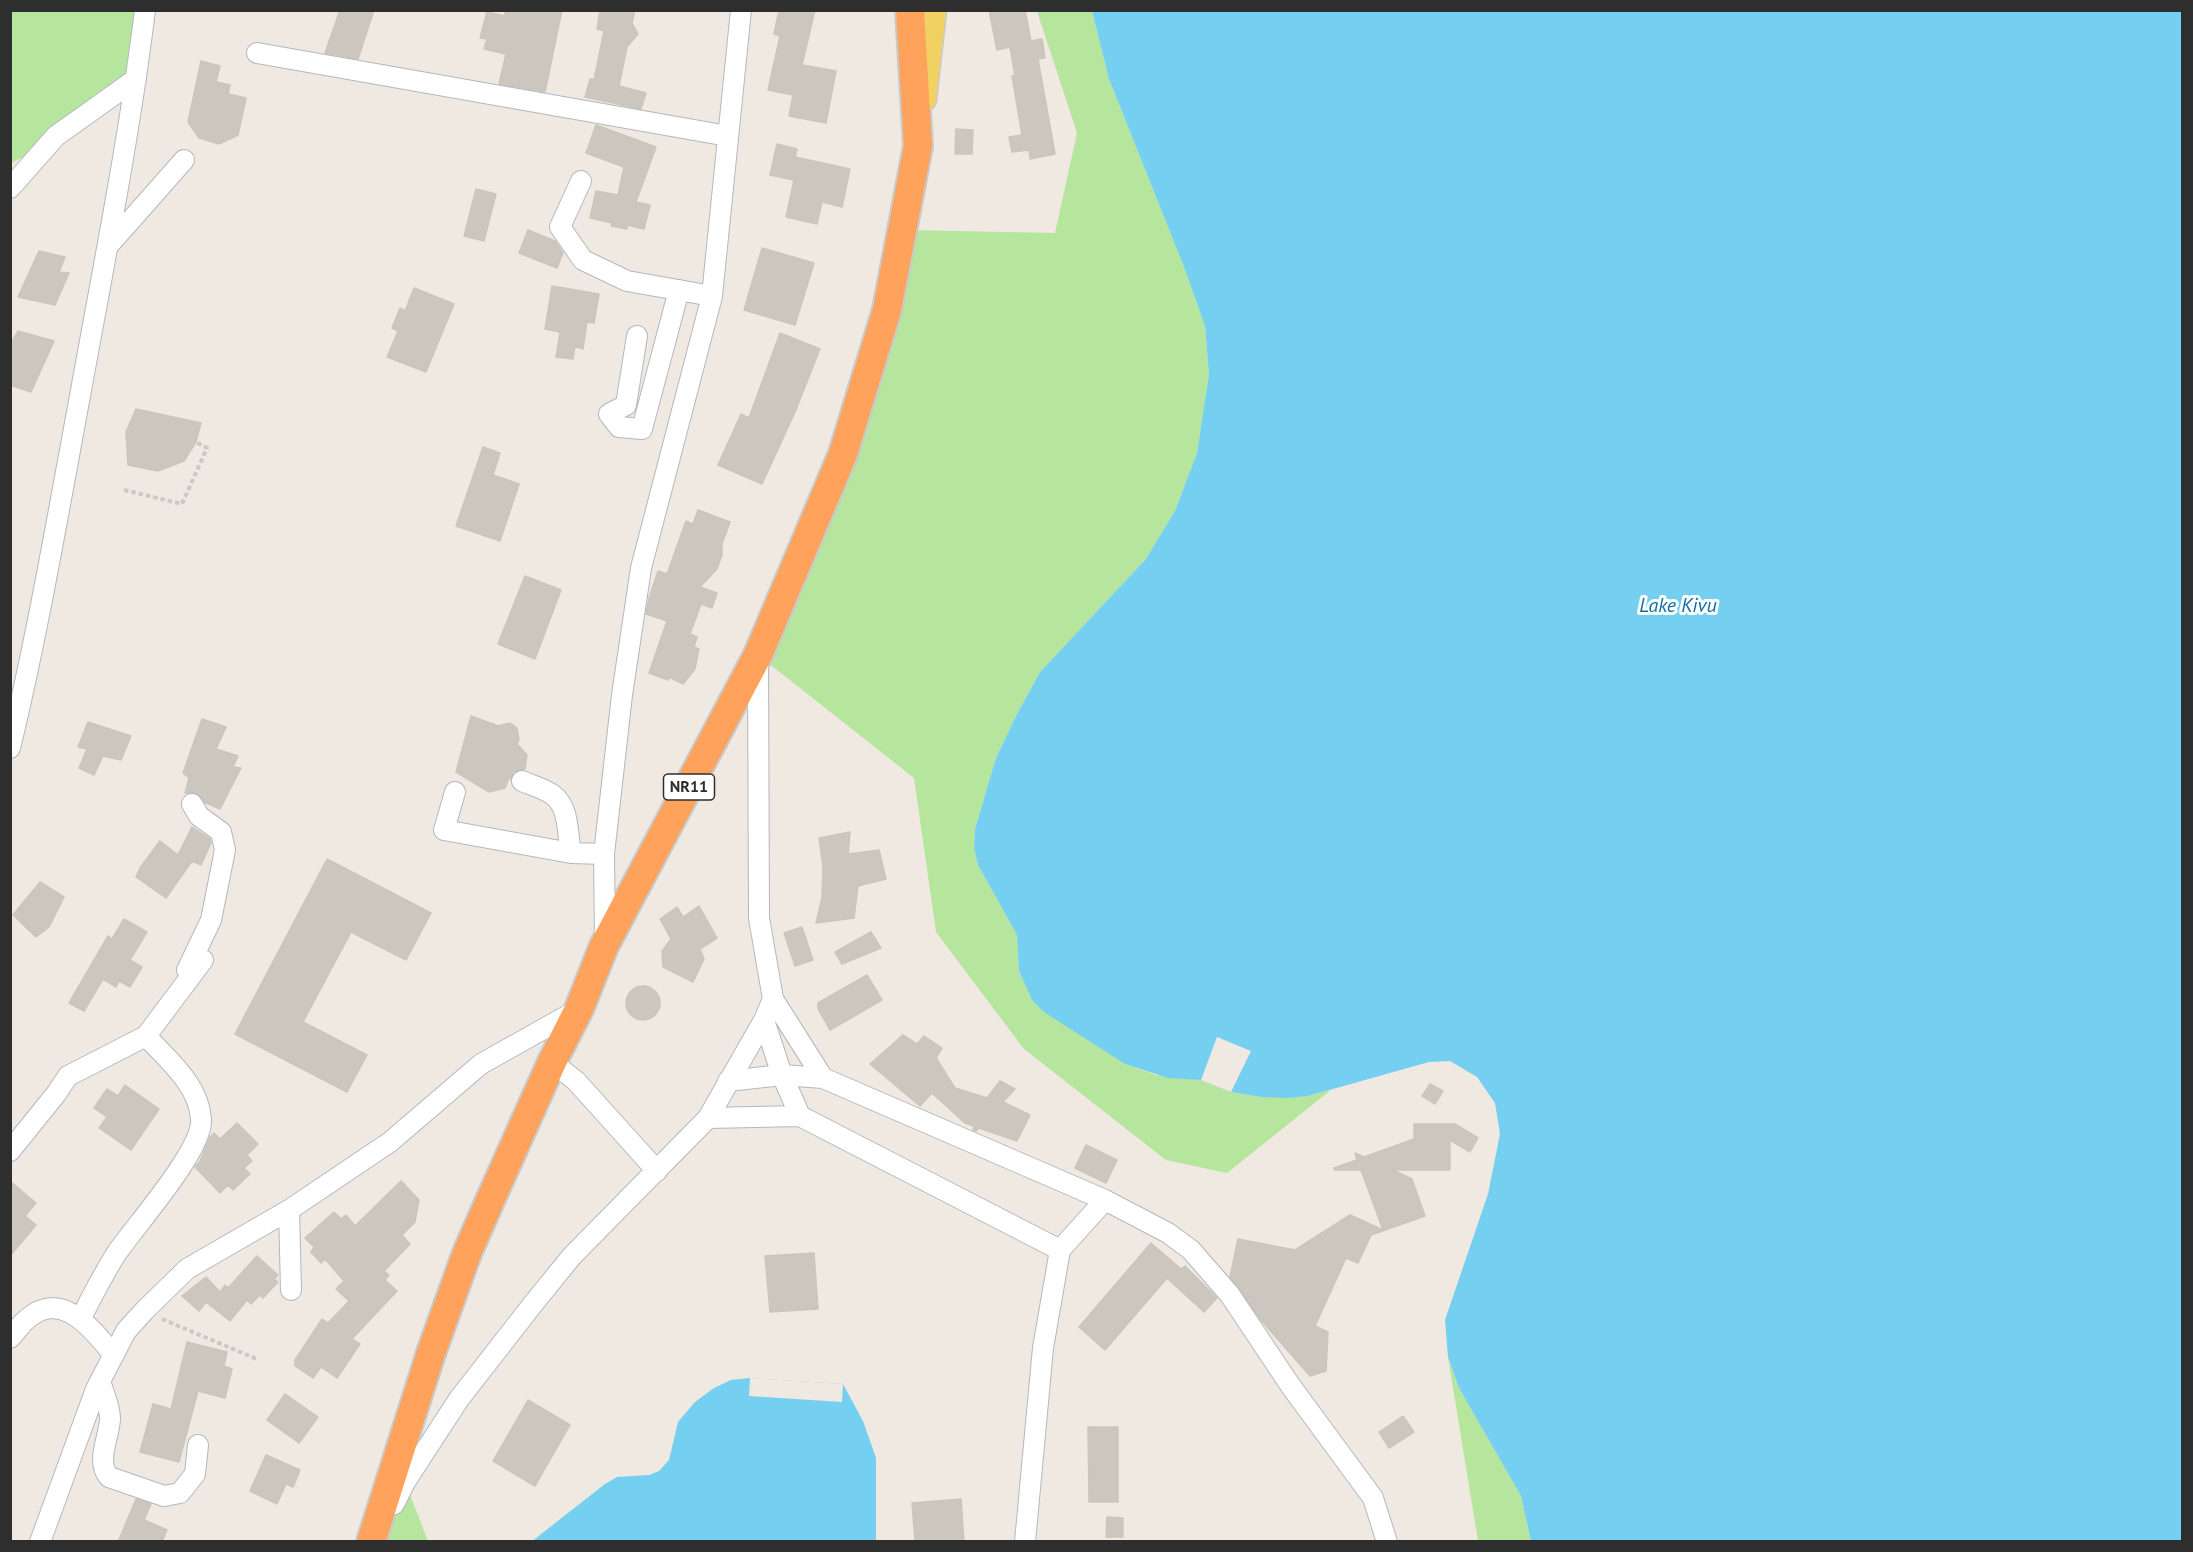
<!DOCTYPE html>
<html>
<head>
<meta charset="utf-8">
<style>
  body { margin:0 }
  #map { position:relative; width:2193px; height:1552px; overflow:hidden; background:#efe9e1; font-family:"PT Sans",sans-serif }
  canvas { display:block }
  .frame { position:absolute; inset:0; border:12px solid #2e2e2e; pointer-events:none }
</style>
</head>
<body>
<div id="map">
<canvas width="2193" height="1552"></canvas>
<div class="frame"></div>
</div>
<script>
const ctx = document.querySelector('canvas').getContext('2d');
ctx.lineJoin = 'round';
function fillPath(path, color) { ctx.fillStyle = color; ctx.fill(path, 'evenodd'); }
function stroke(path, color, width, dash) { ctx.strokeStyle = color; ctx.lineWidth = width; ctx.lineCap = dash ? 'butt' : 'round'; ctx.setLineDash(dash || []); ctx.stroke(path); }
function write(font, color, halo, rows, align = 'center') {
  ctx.font = font + ' "PT Sans",sans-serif'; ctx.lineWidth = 6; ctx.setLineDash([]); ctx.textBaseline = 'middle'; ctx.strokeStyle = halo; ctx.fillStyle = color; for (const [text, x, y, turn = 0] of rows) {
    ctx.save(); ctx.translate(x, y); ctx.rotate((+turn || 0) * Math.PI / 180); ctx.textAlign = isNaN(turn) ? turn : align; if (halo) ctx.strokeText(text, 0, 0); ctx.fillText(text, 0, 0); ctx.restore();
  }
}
const green = new Path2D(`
  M11 11H151L143 77 49 144 11 163Z
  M1037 11H1092L1109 79 1184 267 1205 326 1209 375 1204 406 1197 453 1175 511 1145 560 1040 672 1017 714 996 758 975 829 974 848 978 865 1017 935 1019 971 1032 1000 1125 1064 1156 1075 1201 1080 1231 1092 1261 1097 1308 1096 1331 1090 1227 1173 1166 1160 1024 1049 936 932 914 778 758 655 843 454 904 230 1055 233 1077 133Z
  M1448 1357 1459 1388 1521 1496 1531 1541H1478Z
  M405 1482 428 1541H376Z`);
const water = new Path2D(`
  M1092 11H2182V1541H1531L1521 1496 1459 1388 1448 1357 1445 1320 1488 1194 1500 1134 1495 1103 1477 1077 1450 1061 1429 1062 1308 1096 1287 1098 1261 1097 1231 1092 1201 1080 1168 1078 1125 1064 1044 1012 1032 1000 1019 971 1017 935 978 865 974 848 975 829 996 758 1017 714 1040 672 1145 560 1175 511 1197 453 1204 406 1209 375 1205 326 1184 267 1109 79Z
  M750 1378 843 1384 863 1421 876 1458V1541L531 1542 605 1484 617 1477 649 1475 659 1471 669 1460 678 1422 695 1402 714 1388 731 1380Z`);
const pier = new Path2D(`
  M1217 1037 1251 1051 1231 1092 1201 1080Z
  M750 1378 843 1384 842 1402 749 1396Z`);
const building = new Path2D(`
  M340 10H374L358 59 325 53Z
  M505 10H562L545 92 499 84 506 54 484 49 487 39 480 38 487 12 505 16Z
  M600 10H635L632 23 638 34 627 47 619 86 646 93 641 109 585 97 590 79 594 80 604 31 597 29Z
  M779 10H815L802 65 836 71 826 123 789 116 793 95 768 90 780 36 774 34Z
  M989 10H1025L1031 41 1042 39 1045 58 1038 59 1055 154 1030 159 1029 150 1012 152 1009 137 1022 135 1012 76H1015L1010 47 997 50Z
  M201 61 220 66 216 82 230 85 228 94 246 98 238 135 219 144 199 138 188 122Z
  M596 125 656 147 636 202 650 205 644 229 627 225V229L611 226 612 223 590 218 596 191 618 195 624 167 586 153Z
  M956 129 973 130 972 154H955Z
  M777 144 797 149 795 157 850 169 842 207 822 202 817 224 786 217 794 180 770 175Z
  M476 189 496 194 484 241 464 236Z
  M528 230 555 241 563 253 557 268 519 253Z
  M762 248 814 263 795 325 744 310Z
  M39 251 65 257 59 272 69 273 55 305 18 297Z
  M552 286 599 294 594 323 587 322 583 349 575 346 573 359 556 357 560 332 545 329Z
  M414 288 454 304 426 372 387 357 398 331 392 328 400 308 405 311Z
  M18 331 54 341 31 392 10 385V345Z
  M780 333 820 349 795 412 762 484 718 465 741 414 749 418Z
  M136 409 201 423 196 442 184 461 158 471 128 465 126 432Z
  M483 447 500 453 493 475 519 484 500 541 456 526Z
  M698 510 730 522 722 544V555L717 569 700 587 717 593 712 608 701 604 690 634 697 637 694 647 699 649 695 669 683 684 669 677 668 680 649 673 667 621 646 614 649 598 658 571 667 574 686 521 693 524Z
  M525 576 561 590 535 659 498 644Z
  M471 716 498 726 510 723 517 728 519 740 517 744 527 755 525 769 514 772 511 779 509 778 505 788 489 792 456 772Z
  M202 719 226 727 216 749 238 756 233 767 241 768 220 809 204 802 197 793H185L189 778 183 773Z
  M88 722 131 736 121 760 103 756 94 775 79 768 87 749 78 747Z
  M192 827 210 839 211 843 201 865 192 861 166 898 136 877 140 868 160 841 178 855Z
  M850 832 848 854 879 850 886 879 858 886 854 918 816 923 822 898 823 867 819 838Z
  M327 859 431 913 406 960 351 932 303 1022 367 1055 347 1092 235 1034Z
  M40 882 64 897 49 927 36 937 13 915Z
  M699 906 717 938 700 949 704 959 693 982 663 967 662 951 671 939 660 919 677 907 683 917Z
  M124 919 147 932 130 960 142 967 130 987 119 981 116 987 103 979 84 1011 69 1003 108 936 112 939Z
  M802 927 813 960 795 966 784 933Z
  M871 932 881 948 842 964 835 952Z
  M867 975 882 1000 830 1030 818 1009V1003Z
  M626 1003a17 17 0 1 1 34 0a17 17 0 1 1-34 0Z
  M903 1035 917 1044 924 1036 942 1048 936 1058 955 1088 987 1098 1000 1081 1015 1089 1003 1102 1030 1115 1017 1141 979 1128 976 1131 973 1130 974 1126 965 1123 932 1093 920 1106 870 1064Z
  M1430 1084 1443 1091 1435 1104 1422 1096Z
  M125 1085 159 1109 131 1150 99 1128 107 1117 94 1108 107 1089 118 1096Z
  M237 1123 258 1144 247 1155 252 1161 244 1168 250 1174 233 1190 228 1185 220 1193 195 1167 200 1161 210 1137 214 1133 220 1139Z
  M1414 1124H1455L1478 1138 1470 1152 1450 1140V1170H1393L1412 1179 1425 1216 1371 1235 1358 1263 1346 1258 1315 1326 1328 1332 1326 1371 1310 1376 1260 1319 1230 1277 1238 1239 1295 1250 1350 1215 1383 1230 1361 1170H1334V1168L1357 1160 1355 1153 1364 1157 1414 1139Z
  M1086 1145 1117 1160 1106 1183 1075 1168Z
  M10 1181 36 1203 25 1216 36 1225 10 1256Z
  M401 1181 419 1200 415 1222 402 1235 410 1244 384 1271 389 1275 385 1280 397 1291 352 1339 360 1344 337 1378 321 1367 313 1378 295 1366V1360L322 1319 328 1323 349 1301 336 1289 344 1281 325 1259 321 1263 311 1252 314 1247 305 1238 334 1212 341 1219 346 1215 355 1226Z
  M1151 1243 1181 1269 1185 1266 1217 1298 1204 1312 1167 1278 1105 1350 1079 1327Z
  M814 1253 818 1309 770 1312 765 1256Z
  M257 1256 278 1275 274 1279 278 1282 263 1298 260 1295 251 1304 247 1300 230 1321 206 1302 199 1311 182 1296 206 1277 220 1292 225 1285 228 1288Z
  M187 1342 227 1352 224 1366 232 1369 225 1398 198 1391 179 1462 140 1452 153 1404 171 1409Z
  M285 1394 318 1417 299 1443 267 1420Z
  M528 1400 570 1425 535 1486 493 1461Z
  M1403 1416 1414 1432 1389 1448 1379 1432Z
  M1088 1427H1118V1502H1089Z
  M266 1455 300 1470 293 1487 286 1484 277 1504 250 1491Z
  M136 1499 151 1504 144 1520 167 1530 162 1542H118Z
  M961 1499 964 1542H915L912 1503Z
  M1107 1517 1123 1518V1537H1106Z`);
const path = new Path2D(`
  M124 490 182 504 207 448 196 442
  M162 1319 259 1360`);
const minor = new Path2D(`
  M257 53 728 136
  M581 181 560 227 583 260 627 281 712 296
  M10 188 56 136 136 79
  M108 246 184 160
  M637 336 626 405 609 414 619 427 642 429 679 290
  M758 659 759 918 773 999 823 1078
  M10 748C38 632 58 514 80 396 103 268 129 140 145 10
  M522 781C531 785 545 789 553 795 570 808 567 834 571 853L604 854
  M455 792 444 830 571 853
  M605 940 604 854 622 695 641 568 712 296 741 10
  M187 970 211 920 225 850 221 832 199 816 192 804
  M764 1020 782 1075 800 1116
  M552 1062 576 1081 657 1171
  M728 1081 782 1075 823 1078 1105 1200 1168 1233 1191 1250 1230 1295 1290 1385 1373 1498 1387 1542
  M708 1118 800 1116 1060 1250
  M10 1151 56 1094 68 1076 146 1036 203 960
  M289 1210 291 1290
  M81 1318C92 1296 103 1275 116 1254 135 1226 204 1149 201 1119 199 1085 168 1060 146 1036
  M10 1338C16 1332 20 1325 26 1320 61 1288 91 1328 113 1354
  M100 1381C103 1392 110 1406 110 1418 110 1436 95 1461 109 1477L164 1496 180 1493 195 1474 198 1445
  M394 1504 405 1482 459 1399 533 1304 572 1256 708 1118 764 1020 773 999
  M40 1542 96 1389 126 1331 145 1310 187 1269 289 1210 390 1142 481 1064 579 1009
  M1025 1542 1043 1348 1060 1250 1105 1200`);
const major = new Path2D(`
  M924 99 934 10`);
const highway = new Path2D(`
  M371 1542 431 1353 467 1253 492 1196 552 1062 579 1009 604 946 758 655 843 454 887 310 918 146 910 10`);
const shields = [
  [689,787,51]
];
const shieldNames = [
  ["NR11",689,787]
];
const waterNames = [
  ["Lake Kivu",1678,606]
];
fillPath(green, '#b6e59e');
fillPath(water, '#75cff0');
fillPath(pier, '#efe9e1');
fillPath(building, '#cbc7bf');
stroke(building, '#cbc5ba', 1.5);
stroke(minor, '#b4b7c1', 22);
stroke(major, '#c9c9c9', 27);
stroke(highway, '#c9c9c9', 32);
stroke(path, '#c9c9c9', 4, [4.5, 3]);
stroke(minor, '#fff', 20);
stroke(major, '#f2d163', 24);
stroke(highway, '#ffa35c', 28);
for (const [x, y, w] of shields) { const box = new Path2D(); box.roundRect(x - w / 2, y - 13, w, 26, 4.5); ctx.fillStyle = '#fff'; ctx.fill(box); stroke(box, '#2e2e2e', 1.5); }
write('bold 16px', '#2e2e2e', null, shieldNames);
write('italic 20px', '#0d6fa3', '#fff', waterNames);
</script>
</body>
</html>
